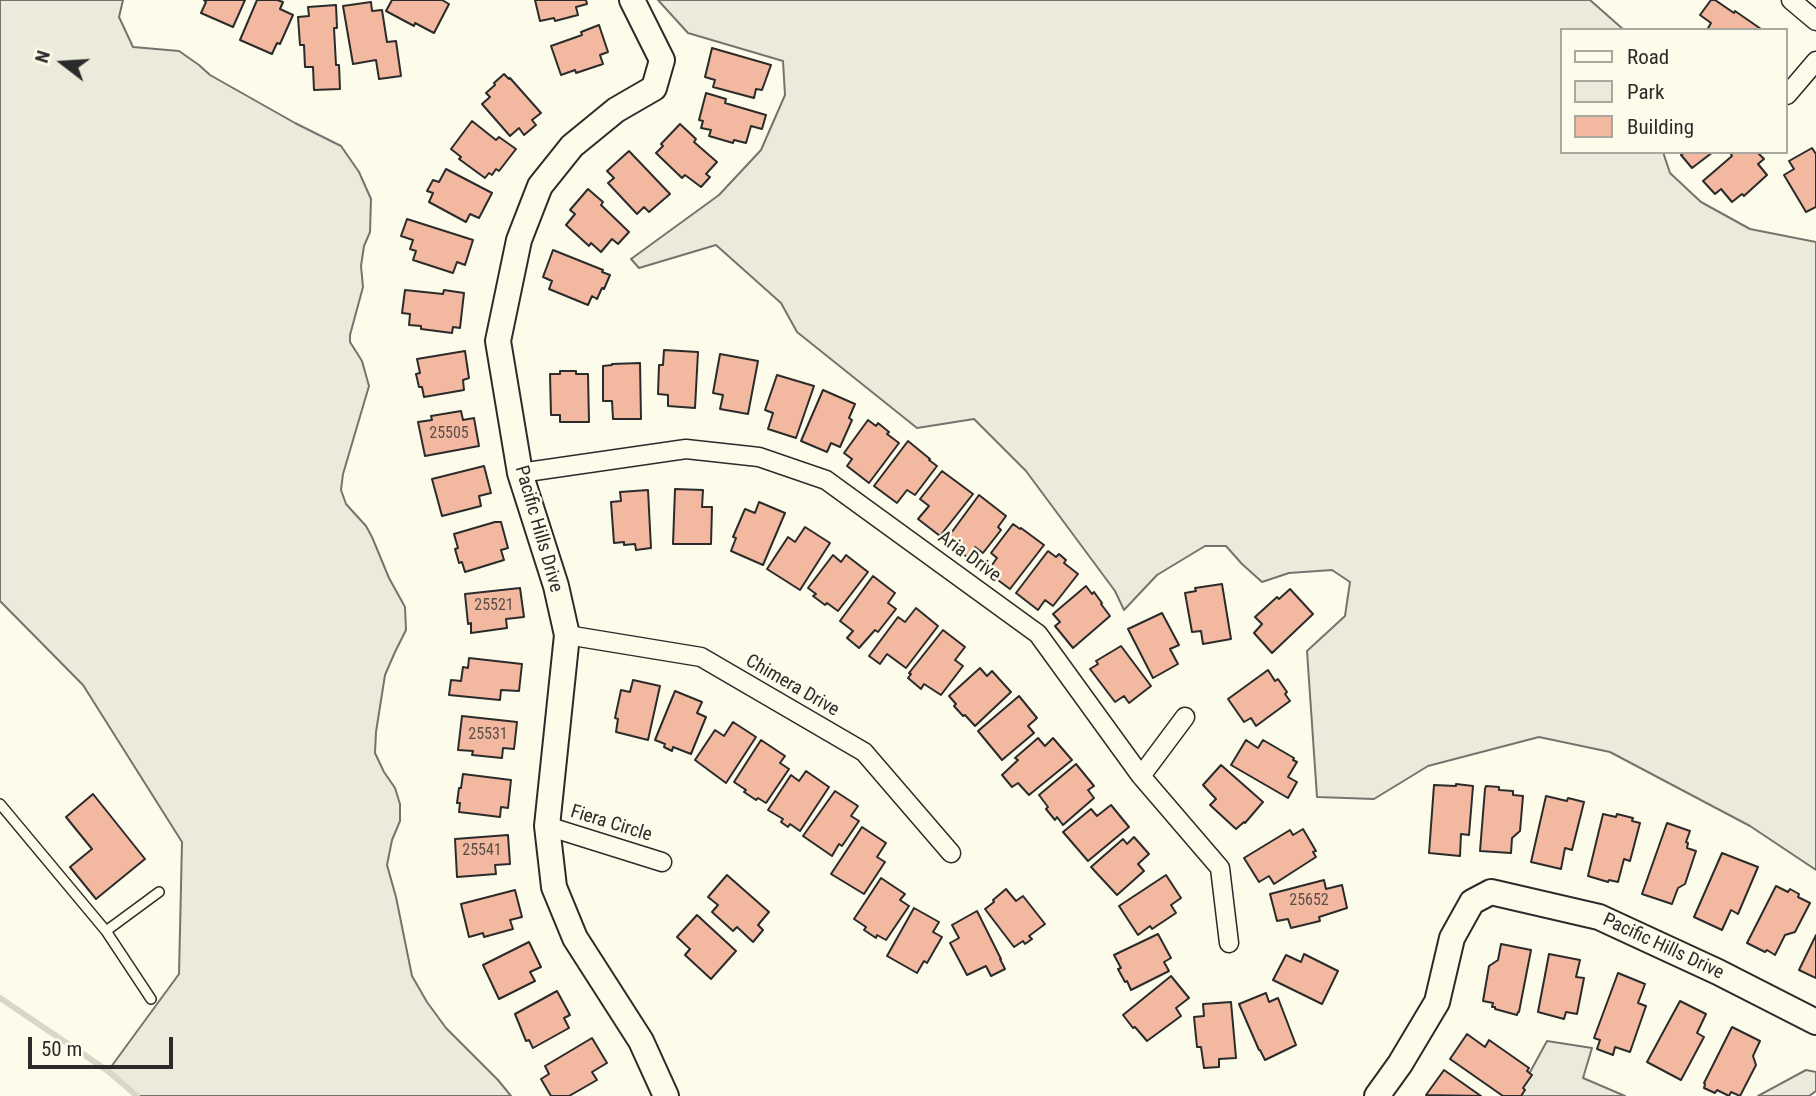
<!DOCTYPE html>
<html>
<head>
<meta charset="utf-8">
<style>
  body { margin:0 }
  #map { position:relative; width:1816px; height:1096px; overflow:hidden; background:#fdfbea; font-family:"Roboto Condensed",sans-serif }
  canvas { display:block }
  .legend { position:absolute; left:1560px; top:28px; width:228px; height:126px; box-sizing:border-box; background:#fdfbea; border:2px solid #a9a89e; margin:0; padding:9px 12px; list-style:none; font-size:21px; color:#2b2b2b }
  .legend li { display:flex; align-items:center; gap:14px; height:35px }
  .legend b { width:35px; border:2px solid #a9a89e }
  .north { position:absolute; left:28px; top:28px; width:70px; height:70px; -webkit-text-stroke:5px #fdfbea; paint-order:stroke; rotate:287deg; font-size:19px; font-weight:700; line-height:28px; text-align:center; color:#2b2b2b }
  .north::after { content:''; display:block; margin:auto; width:24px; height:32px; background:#2b2b2b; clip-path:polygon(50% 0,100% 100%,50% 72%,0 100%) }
  .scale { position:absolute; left:28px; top:1037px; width:145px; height:32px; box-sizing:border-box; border:4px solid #2b2b2b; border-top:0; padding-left:9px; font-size:21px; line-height:24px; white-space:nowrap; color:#2b2b2b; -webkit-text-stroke:5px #fdfbea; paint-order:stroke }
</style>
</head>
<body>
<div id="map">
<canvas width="1816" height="1096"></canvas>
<ul class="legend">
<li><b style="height:9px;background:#fdfbea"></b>Road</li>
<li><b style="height:19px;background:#ecebdb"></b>Park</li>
<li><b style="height:19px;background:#f2b8a0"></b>Building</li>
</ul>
<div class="north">N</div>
<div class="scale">50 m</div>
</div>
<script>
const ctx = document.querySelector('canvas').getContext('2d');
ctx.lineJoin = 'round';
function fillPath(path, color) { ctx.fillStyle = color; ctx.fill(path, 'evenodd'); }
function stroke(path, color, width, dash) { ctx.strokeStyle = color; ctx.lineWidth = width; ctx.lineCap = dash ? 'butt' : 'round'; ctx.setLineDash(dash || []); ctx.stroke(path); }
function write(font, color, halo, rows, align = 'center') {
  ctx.font = font + ' "Roboto Condensed",sans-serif'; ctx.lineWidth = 5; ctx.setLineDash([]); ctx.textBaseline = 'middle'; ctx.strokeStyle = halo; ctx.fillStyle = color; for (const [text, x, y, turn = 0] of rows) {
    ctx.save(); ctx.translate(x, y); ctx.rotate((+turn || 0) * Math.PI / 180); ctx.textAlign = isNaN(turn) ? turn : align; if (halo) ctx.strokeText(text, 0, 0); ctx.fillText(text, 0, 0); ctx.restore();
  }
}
const green = new Path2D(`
  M0 0H123L119 17 133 47 179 51 199 65 210 75 295 123 341 146 359 172 371 199 370 232 364 246 361 266 363 287 350 335V342L362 361 369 386 343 474 341 490 346 504 366 526 372 537 389 578 405 607 406 630 395 652 385 675 376 732 375 753 384 772 395 788 400 804V821L392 840 387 865 396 897 412 976 427 1002 446 1028 498 1080 511 1096H137L108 1071 179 974 182 842 83 685 0 601Z
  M658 0H1590L1624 30H1562V152H1663L1670 173 1701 202 1750 229 1816 242V870L1750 826 1610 752 1539 737 1428 766 1374 799 1317 797 1307 651 1345 616 1350 582 1332 570 1289 573 1262 582 1242 564 1226 546H1205L1157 575 1124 610 1115 591 1026 471 974 419 917 428 797 332 781 303 716 245 639 268 631 259 719 195 761 150 785 95 783 61 688 33Z
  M1547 1041 1592 1048 1583 1078 1625 1096H1517Z
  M1806 1070 1816 1072V1091L1809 1096H1758Z`);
const stream = new Path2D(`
  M0 998 108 1071 137 1096`);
const building = new Path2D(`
  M204 0H245L233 27 201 13 206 2Z
  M257 0H277L283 2 280 9 293 15 280 44 277 43 272 54 240 40Z
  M392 0H442L449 4 434 33 415 23 414 26 386 11Z
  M535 0H586L587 4 576 7 578 15 555 21 554 18 540 21Z
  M1711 0H1715L1734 13 1735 11 1761 29 1707 30 1711 23 1700 15Z
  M371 2 372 11 382 10 387 42 396 41 401 76 379 79 376 60 353 64 343 6Z
  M336 5 337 28H334L336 65H339L340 89 314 90 313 67H305L304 45H300L298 17 309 16 308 7Z
  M599 25 608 52 600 55 603 64 576 73 575 70 561 75 551 46 582 35 581 32Z
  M712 48 771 65 762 90 756 89 754 98 713 87 715 80 705 77Z
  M504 74 509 79 510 78 541 113 532 120 536 125 524 135 519 128 510 136 482 104 490 97 486 93 495 85 494 83Z
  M706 93 726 99 725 103 766 115 762 129 751 126 746 143 734 140 733 143 709 136 711 130 701 128 703 121 699 120Z
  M472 121 496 140 499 137 516 149 499 171 496 169 492 175 489 173 485 178 459 159 461 157 451 149Z
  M680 124 696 139 694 142 717 162 706 174 710 177 701 187 685 175 682 178 656 153 663 146 661 144Z
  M1812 148 1816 154V207L1806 212 1784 175 1794 169 1789 161Z
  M629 151 670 194 649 212 644 207 637 214 608 183 614 178 607 171Z
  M1685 152H1713L1692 168 1681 155Z
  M1757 152 1764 159 1758 164 1767 175 1744 196 1742 194 1732 202 1721 189 1715 194 1703 181 1732 156 1730 152Z
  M446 169 492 193 479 218 470 214 466 222 429 202 433 193 427 191 433 180 439 182Z
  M588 189 603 202 601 205 629 232 618 244 612 239 601 252 591 243 589 246 566 225 575 214 570 210Z
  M407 219 473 240 465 265 457 262 453 273 413 260 416 251 410 249 413 240 401 236Z
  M553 250 603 270 602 272 610 275 604 289 602 288 597 299 592 296 588 305 549 289 552 281 543 277Z
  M405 290 443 294 444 290 464 293 460 328 453 327 452 333 421 329V326L409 325 410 314 402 313Z
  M664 350 698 352 695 408 668 406V395L658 394 659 365H663Z
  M465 351 469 378 463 380 464 390 424 397 422 387H419L416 374 420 373 417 359Z
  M720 354 758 361 748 414 720 409 723 395 713 393Z
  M640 363 641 419H613L612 401H603V366L612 365V364Z
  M560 371H576V374H588L589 422H560V415H551L550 374H560Z
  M777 375 814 386 796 438 768 429 773 413 765 410Z
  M823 390 855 404 849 418 852 420 840 447 831 443 827 452 801 441Z
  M461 411 463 420 474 418 479 446 425 456 418 422 432 420 431 416Z
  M868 420 876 426 878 423 889 432 887 434 899 443 869 483 847 466 852 459 844 453Z
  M908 441 930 459 929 460 937 466 915 495 907 490 897 503 874 486Z
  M484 466 491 493 479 496 481 506 442 516 432 479Z
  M942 471 973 494 940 536 918 519 929 506 920 499Z
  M675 489 703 490 702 507H712L711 544H673Z
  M648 490 651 548 636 550 635 544 624 545V542L614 543 611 502 621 501 620 492Z
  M979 495 1006 516 998 527 1001 530 983 553 975 547 967 557 946 540Z
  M759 502 785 513 763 565 731 551 736 538 733 537 745 509 755 513Z
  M495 522H501L508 548 501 550 504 560 465 572 462 562 459 563 455 549 458 548 454 534Z
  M1013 524 1020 529 1021 528 1044 545 1010 589 987 572 997 558 991 553Z
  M805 527 830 543 800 590 767 569 788 537 795 542Z
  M1048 551 1056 557 1059 554 1066 560 1064 563 1078 574 1053 606 1045 600 1038 610 1016 593Z
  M833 555 841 562 846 555 868 572 838 611 827 603 825 605 813 596 816 594 808 588Z
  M873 576 895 593 888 603 896 609 878 632 875 630 859 648 847 638 853 631 840 621Z
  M1222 584 1231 639 1203 644 1201 631 1192 632 1185 593 1196 591 1195 588Z
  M1086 586 1092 594 1094 592 1102 603 1101 604 1110 616 1073 648 1055 626 1060 622 1053 614Z
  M520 588 524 617 506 619 507 628 471 633V623L468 624 465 594Z
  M1290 589 1313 614 1272 653 1254 633 1262 624 1255 617 1277 597 1279 599Z
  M916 608 938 626 906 668 887 654 880 664 869 656 898 617 905 622Z
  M1162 613 1179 645 1170 649 1178 664 1153 678 1128 629Z
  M943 630 965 647 955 660 963 666 941 695 924 684 921 689 908 678 911 674 909 673Z
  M1121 646 1151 686 1129 703 1124 696 1115 702 1090 669 1098 664 1096 661Z
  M469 658 522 664 519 691 501 690 500 700 449 695 451 680 461 681 463 667 468 668Z
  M980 668 987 676 992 671 1011 692 975 726 965 715 963 716 954 706 956 704 949 696Z
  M1268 670 1275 681 1278 679 1287 692 1285 694 1290 701 1256 726 1251 718 1244 722 1228 699Z
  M633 680 660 686 648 740 616 732 618 719 615 718 621 690 630 692Z
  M675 691 702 702 697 713 706 717 691 754 673 747 672 751 664 747 665 744 655 740Z
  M1019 696 1037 718 1028 726 1034 733 1002 760 978 731Z
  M462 716 517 722 514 749 503 748 502 758 472 755 473 751 458 750Z
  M733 722 756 737 726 783 695 760 715 730 724 736Z
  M1038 738 1045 746 1053 738 1072 760 1029 795 1018 783 1012 787 1002 775 1018 760 1015 758Z
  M761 740 785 756 780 763 789 769 766 803 758 798 756 800 744 792 746 790 734 782Z
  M1246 740 1258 748 1263 740 1294 758 1293 760 1297 762 1288 777 1297 782 1288 798 1231 765Z
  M1076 764 1094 786 1088 790 1094 798 1063 825 1057 817 1055 820 1046 809 1048 807 1039 795Z
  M1221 765 1263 802 1245 823 1244 822 1236 829 1210 805 1216 799 1203 785Z
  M806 771 829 787 800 831 790 824 788 827 781 822 783 819 768 810 791 775 799 781Z
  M463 774 511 780 508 808 501 807 500 817 459 812 460 803H457L459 788H461Z
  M1456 784 1473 786 1469 835 1461 834 1460 856 1429 853 1434 785 1456 786Z
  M1486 786 1499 787V790L1513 791V795L1523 796 1520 831 1512 838 1511 853 1480 851 1485 789Z
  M835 791 858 806 851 816 859 821 842 846 839 844 832 856 803 836Z
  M93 794 145 859 96 899 70 867 92 849 66 817Z
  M1546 796 1567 801 1568 798 1584 802 1572 850 1565 848 1561 869 1531 862Z
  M1111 805 1129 827 1088 861 1063 832 1091 809 1097 816Z
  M1603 814 1616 817 1617 814 1633 818 1632 821 1640 823 1630 861 1624 859 1618 882 1609 880 1608 882 1588 876Z
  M1667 823 1690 831 1686 842 1688 843 1687 848 1696 851 1685 884 1678 888 1672 904 1642 894Z
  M862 827 886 843 877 857 885 862 864 894 831 874Z
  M1303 829 1316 851 1313 852 1316 857 1274 884 1269 876 1259 882 1244 858 1290 830 1293 835Z
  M508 835 510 864 495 865 496 874 457 877 455 839Z
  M1134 837 1149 854 1138 864 1144 871 1117 895 1091 867 1123 839 1127 844Z
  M1722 853 1758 867 1738 914 1731 910 1722 930 1694 917Z
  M727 875 769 912 758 925 763 930 753 942 737 927 733 931 712 912 718 905 708 897Z
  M1166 875 1181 898 1171 905 1176 913 1152 929 1150 926 1138 935 1119 906Z
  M881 878 905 894 900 900 909 906 886 940 877 935 876 938 864 930 866 927 854 919Z
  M1324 880 1326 889 1342 885 1347 908 1319 917 1320 921 1291 928 1288 919 1277 921 1270 894Z
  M1776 886 1788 892 1790 889 1799 894 1798 897 1810 903 1795 932 1785 935 1775 955 1767 950 1765 952 1747 943Z
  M1006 889 1016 901 1023 896 1045 924 1029 936 1032 939 1025 944 1023 941 1014 947 985 909 994 902 993 900Z
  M515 890 522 917 510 920 513 929 484 937 483 933 469 937 461 904Z
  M914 908 939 922 933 932 942 937 927 963 924 961 917 973 887 956Z
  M977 911 1001 959H1000L1005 969 991 976 986 966 967 975 950 943 959 938 952 925Z
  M697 915 736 951 711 979 685 955 690 949 677 937Z
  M1158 934 1171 958 1164 962 1169 971 1131 990 1127 981 1125 982 1118 969 1121 968 1114 955Z
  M1816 935V978L1799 970Z
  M529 942 541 967 530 972 535 981 499 999 483 965Z
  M1501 944 1531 950 1519 1012H1518L1517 1015 1495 1009V1007H1492L1493 1003 1483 1001 1489 966 1498 960Z
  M1304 954 1338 971 1322 1004 1273 980 1286 955 1301 962Z
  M1549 954 1580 960 1576 977 1584 978 1577 1014 1566 1012 1564 1019 1538 1012Z
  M1618 973 1645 984 1638 1003 1646 1006 1630 1052 1615 1047 1613 1055 1597 1049 1600 1040 1594 1038Z
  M1171 976 1189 998 1176 1008 1181 1016 1147 1041 1135 1027 1133 1028 1123 1015Z
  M557 991 570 1015 564 1018 569 1028 533 1048 529 1040 526 1041 515 1014Z
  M1266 993 1269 1002 1278 998 1296 1045 1265 1060 1260 1050H1259L1239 1004Z
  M1680 1001 1706 1014 1697 1033 1704 1037 1681 1080 1647 1062Z
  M1231 1002 1236 1058 1219 1059V1067L1204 1068 1201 1047H1197L1194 1017 1204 1016 1203 1004Z
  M1732 1027 1760 1041 1753 1056 1756 1065 1740 1096 1731 1092 1729 1096 1717 1090 1715 1093 1704 1088 1705 1084 1704 1083Z
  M1467 1034 1485 1047 1489 1040 1529 1068 1527 1071 1532 1075 1523 1088 1525 1090 1521 1096H1503L1450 1059Z
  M592 1038 607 1063 592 1072 597 1080 569 1096H551L541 1079 549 1074 545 1066Z
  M1444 1070 1481 1096 1426 1095Z`);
const lane = new Path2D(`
  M0 804 106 931 151 999
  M106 931 159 892`);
const street = new Path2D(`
  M1791 0 1816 21
  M1787 95 1816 61
  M520 473 686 449 759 457 826 480 1038 634 1141 776 1220 868 1229 943
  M567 635 701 657 864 752 951 853
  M1141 776 1185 717
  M547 826 662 862`);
const secondary = new Path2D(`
  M632 0 662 60 654 88 616 110 572 146 540 186 519 240 498 341 520 473 556 586 567 635 547 826 554 887 575 938 641 1041 666 1096
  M1377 1096 1400 1064 1437 1002 1452 938 1472 902 1491 892 1599 917 1718 972 1816 1022`);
const numberNames = [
  ["25505",449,434],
  ["25521",494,606],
  ["25531",488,735],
  ["25541",482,851],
  ["25652",1309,901]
];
const streetNames = [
  ["Pacific Hills Drive",538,529,74],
  ["Aria Drive",969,557,36],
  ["Chimera Drive",792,686,30],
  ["Fiera Circle",611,824,17],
  ["Pacific Hills Drive",1663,947,25]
];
fillPath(green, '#ecebdb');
stroke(green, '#74746e', 2);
stroke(stream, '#d8d7c9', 6);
fillPath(building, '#f2b8a0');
stroke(building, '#2b2b2b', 2);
stroke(lane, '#2b2b2b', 12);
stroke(street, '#2b2b2b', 21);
stroke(secondary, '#2b2b2b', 28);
stroke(lane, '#fdfbea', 9);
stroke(street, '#fdfbea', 18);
stroke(secondary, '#fdfbea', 24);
write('16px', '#5d4e48', null, numberNames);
write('19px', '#2b2b2b', '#fdfbea', streetNames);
</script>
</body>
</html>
